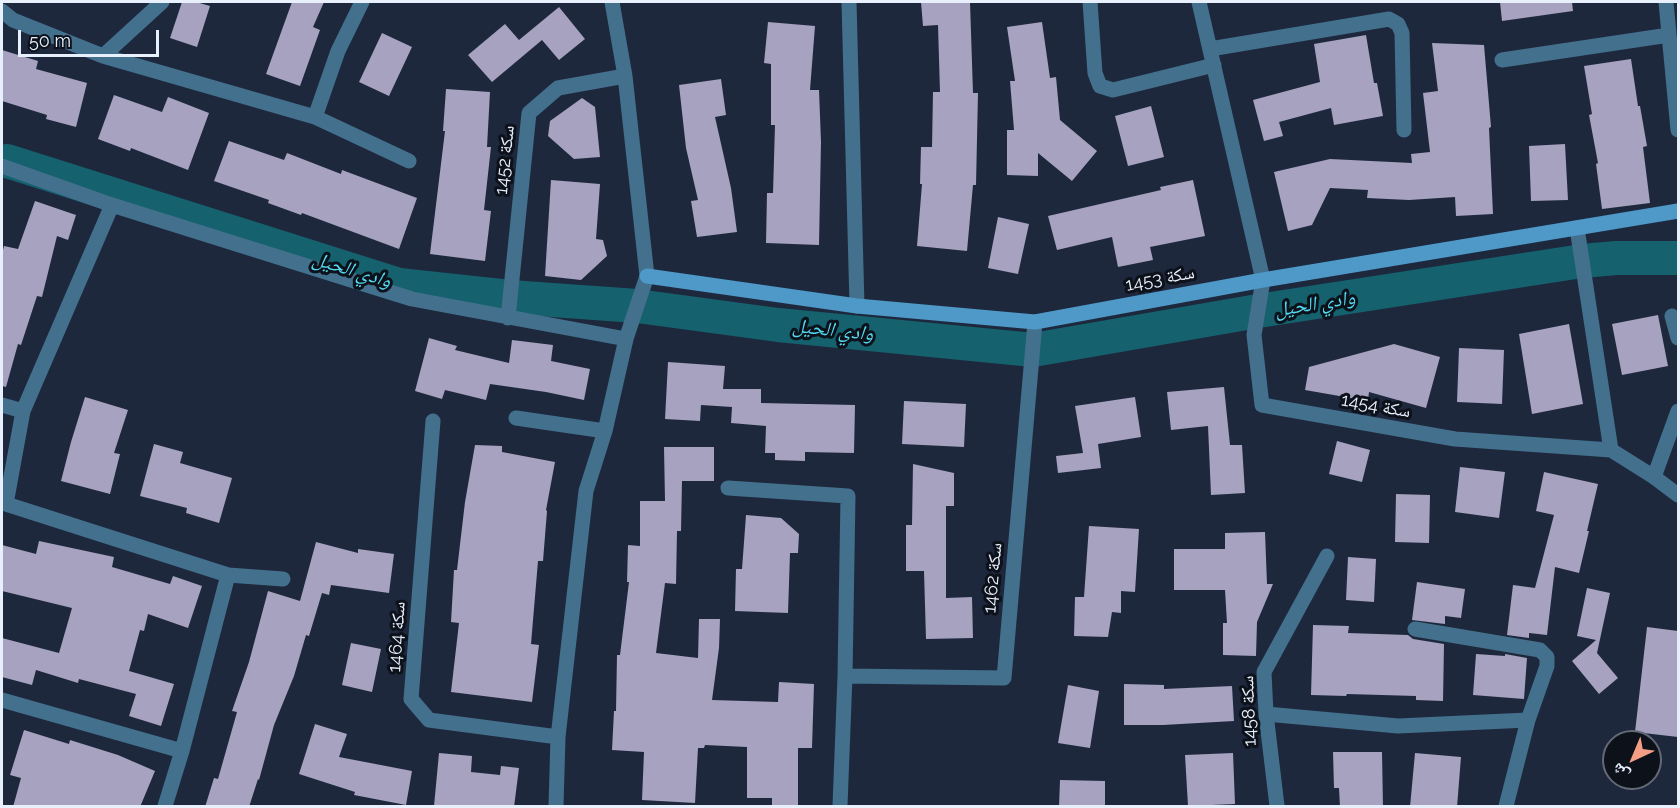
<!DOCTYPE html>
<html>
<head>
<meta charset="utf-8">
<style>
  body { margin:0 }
  #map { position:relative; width:1680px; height:808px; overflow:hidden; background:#1e283d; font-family:Raleway,"Noto Naskh Arabic",sans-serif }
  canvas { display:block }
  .frame { position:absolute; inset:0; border:3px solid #e8effd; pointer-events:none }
  .north { position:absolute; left:1602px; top:730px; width:60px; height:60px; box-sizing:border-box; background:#0c111a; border:2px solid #646a75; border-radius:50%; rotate:224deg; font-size:16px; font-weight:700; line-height:24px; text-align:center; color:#e8effd }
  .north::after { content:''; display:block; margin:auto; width:21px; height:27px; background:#f39f86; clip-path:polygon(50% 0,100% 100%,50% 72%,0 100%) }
  .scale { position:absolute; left:18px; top:30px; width:141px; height:27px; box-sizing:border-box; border:3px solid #e8effd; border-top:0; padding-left:8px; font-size:18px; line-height:21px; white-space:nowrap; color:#e8effd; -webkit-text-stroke:4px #0c111a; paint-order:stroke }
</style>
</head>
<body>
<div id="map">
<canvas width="1680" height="808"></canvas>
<div class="frame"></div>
<div class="north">ش</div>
<div class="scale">50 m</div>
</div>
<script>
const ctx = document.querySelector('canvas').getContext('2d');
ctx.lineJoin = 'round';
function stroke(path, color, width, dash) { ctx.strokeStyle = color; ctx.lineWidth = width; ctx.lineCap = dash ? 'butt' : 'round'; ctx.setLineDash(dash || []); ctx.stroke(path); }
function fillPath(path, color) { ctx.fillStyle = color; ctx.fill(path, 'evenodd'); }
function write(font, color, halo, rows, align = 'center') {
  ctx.font = font + ' Raleway,"Noto Naskh Arabic",sans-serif'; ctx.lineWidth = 6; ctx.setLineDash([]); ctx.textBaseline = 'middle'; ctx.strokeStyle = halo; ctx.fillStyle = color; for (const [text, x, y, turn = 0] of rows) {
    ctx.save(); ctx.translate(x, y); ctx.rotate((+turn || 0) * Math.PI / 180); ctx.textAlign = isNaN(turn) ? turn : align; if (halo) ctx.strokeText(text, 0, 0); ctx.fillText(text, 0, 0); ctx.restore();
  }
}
const river = new Path2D(`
  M7 161 399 285 510 297 637 306 778 325 1033 350 1258 311 1582 261 1616 258H1678`);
const building = new Path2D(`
  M182 2H196L210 6 197 47 170 38Z
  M292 2H324L313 27 320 30 300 86 266 74Z
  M921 2H970L973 93H978L976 185H973L967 251 917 246 922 184H920L921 147H932L933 92H940L938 25 923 26Z
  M1500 2H1572L1573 11 1502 21Z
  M559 7 585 39 559 60 542 40 492 82 468 55 505 24 519 40Z
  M768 22 815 26 810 90H819L821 142 819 245 766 243 767 193H773L775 125H771V64L764 63Z
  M1042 22 1050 78 1056 77 1060 120 1097 151 1072 181 1038 153V176L1007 175V130H1014L1010 81H1015L1007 27Z
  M382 33 412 47 389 96 359 82Z
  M1366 35 1374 83H1377L1383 116 1334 125 1331 108 1279 122 1283 136 1264 141 1253 100 1320 82 1314 44Z
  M1432 43 1484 45 1491 127 1489 128 1493 214 1456 216 1455 197 1409 200 1367 198 1368 190 1330 188 1312 225 1288 231 1274 172 1330 159 1412 163 1411 154 1430 152 1423 93 1438 91Z
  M2 50 38 61 36 69 87 83 76 127 46 119 47 115 2 101Z
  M1631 59 1638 106H1640L1647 146 1643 147 1650 203 1602 209 1596 164 1598 163 1589 115 1592 114 1584 66Z
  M721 79 726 115 715 117 731 188 737 232 697 237 691 201 698 200 686 148 679 85Z
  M446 89 490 92 487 147H491L484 210 491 211 485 261 430 254 445 131H443Z
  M114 95 162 112 168 97 209 113 188 170 131 148 130 151 98 139Z
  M582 98 595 107 600 157 574 159 548 136 550 121Z
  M1151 106 1164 157 1128 166 1115 116Z
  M229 141 284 160 287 153 341 174 342 170 417 198 399 249 302 213 301 215 268 203 269 200 214 181Z
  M1565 144 1568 200 1531 201 1529 146Z
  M551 180 600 184 596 239 603 240 607 256 581 280 545 276Z
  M1193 180 1205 236 1150 247 1153 260 1118 267 1112 237 1057 250 1048 216 1161 190 1160 187Z
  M35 201 76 215 68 240 57 236 42 297 37 296 21 345 18 344 6 387 2 386V254L4 246 18 249Z
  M998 217 1029 224 1018 274 988 268Z
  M1658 315 1668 366 1622 375 1612 324Z
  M1569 324 1583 404 1532 414 1519 334Z
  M429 338 457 346 455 350 509 363 512 340 553 345 551 361 590 369 584 400 546 392 490 384 486 400 445 390 442 399 415 391Z
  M1394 344 1440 357 1426 408 1369 392 1368 401 1305 390 1309 367Z
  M1459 348 1504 350 1502 404 1457 402Z
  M668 362 725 366 723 389H761V403L855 405 854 453 805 452V461L775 460V453H765L766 426 731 423 732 407 701 405 700 421 665 419Z
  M1224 387 1230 445H1242L1245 493 1211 495 1208 426 1171 430 1167 392Z
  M85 397 128 410 114 453 120 454 110 494 61 481 71 442Z
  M1135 397 1141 437 1098 444 1101 468 1058 473 1056 456 1083 453 1075 406Z
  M904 401 966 404 964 447 902 444Z
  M1337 441 1370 450 1362 482 1329 474Z
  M154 444 183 452 180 463 232 478 219 523 186 513 187 508 140 496Z
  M475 445 502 446V452L555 462 546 510 547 511 543 561H538L531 644 539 645 532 702 451 692 459 623 451 622 454 570H457L465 502Z
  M664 447H714V481H682L681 531H677L676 584 665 583 656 653 698 658 699 619H720L719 648 712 700 778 702 779 682 814 684 812 748H798V807H772V798H747V747L705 745 704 748H698L695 803 642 800 644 752 612 750 614 711H616L617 655H620L629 582H627L628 545 640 546V501H665Z
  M913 464 954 473V506H946V598L972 597 973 638 926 639 924 571H906V525H912Z
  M1460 467 1505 472 1499 518 1455 512Z
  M1544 472 1598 484 1587 531H1589L1579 573 1555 567 1547 635 1529 633V638L1507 635 1513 585 1535 588 1554 515 1536 511Z
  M1396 494 1430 495 1429 543 1395 542Z
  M746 515 781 518 799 534 798 553H790L788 613 735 611 736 569H742Z
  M1089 526 1139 529 1135 592 1121 591V613L1112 612 1108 637 1074 636 1075 597H1084Z
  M1265 532 1267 584H1273L1257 622 1256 656 1223 655V623H1227L1225 590H1174V549H1225V533Z
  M39 541 114 557 112 567 170 584 173 576 202 586 188 628 148 614 144 631 140 630 129 671 174 684 161 726 129 716 136 694 79 679 78 683 36 670 32 685 2 677V638L59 653 72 608 2 591V545L36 554Z
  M316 542 358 553V549L394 554 389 593 331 585 329 595 322 593 309 636 306 635 294 676 274 725 259 780 258 779 249 807H205L214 778 218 779 237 712 232 711 249 662 268 591 300 601Z
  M1348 557 1376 559 1374 602 1346 600Z
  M1417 582 1465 589 1461 618 1445 616V624L1412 620Z
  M1587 588 1610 593 1597 653 1618 678 1599 694 1572 661 1596 640 1577 636Z
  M1313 625 1349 626 1348 633 1408 635 1413 639 1444 644 1443 701 1416 700V696L1347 694 1346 696 1311 695Z
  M1647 627 1678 631V737L1635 732Z
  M351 643 381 649 372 692 342 685Z
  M1476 654 1505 656V654L1527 658 1524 699 1473 695Z
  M1124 684 1164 685V689L1232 686 1234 721 1163 725H1124Z
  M1068 685 1099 691 1090 748 1058 743Z
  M315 724 347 734 339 757 412 771 406 805 354 795 355 792 299 774Z
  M24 730 69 744 70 740 118 755 155 771 140 807H13L21 778 10 775Z
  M1333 752H1382L1383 807H1340L1339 788H1334Z
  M439 753 472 756 471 772 500 775 501 766 519 768 514 807 434 806Z
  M1233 753 1235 804 1188 806 1185 755Z
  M1415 753 1461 757 1457 807H1410Z
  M1060 780 1105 781V807H1059Z`);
const street = new Path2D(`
  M849 2 857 306
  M1090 2 1095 73 1100 86 1113 90 1214 65
  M1199 2 1263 280 1254 335 1262 405 1455 439 1611 450 1654 477 1678 495
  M1666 2 1678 130
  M2 11 13 20 103 56 315 117 409 161
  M1210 49 1389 19 1398 24 1402 33 1404 130
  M103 56 162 2
  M1502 60 1669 35
  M315 117 338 51 362 2
  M2 166 112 205 412 299 626 339
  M112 205 23 411 6 504 228 575 283 579
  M1577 228 1611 450
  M1672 316 1678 338
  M508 318 529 113 558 88 625 76
  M2 405 23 411
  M516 418 605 431
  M433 421 411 699 429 720 558 737
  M1654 477 1678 411
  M728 488 848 496 845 676 840 806
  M1415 629 1540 650 1547 657V666L1528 720
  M845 676 1004 678 1035 322
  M2 700 182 751
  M1266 714 1398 726 1528 720 1506 806
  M165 806 182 751 228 575
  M556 806 558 737 586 491 605 431 626 339 647 276 625 76 612 2
  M1277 806 1266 714 1264 672 1327 556`);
const secondary = new Path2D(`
  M647 276 857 306 1035 322 1263 280 1678 211`);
const streetNames = [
  ["سكة 1452",505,160,-84],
  ["سكة 1453",1160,279,-11],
  ["سكة 1454",1376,406,10],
  ["سكة 1462",993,578,-85],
  ["سكة 1464",397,637,-86],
  ["سكة 1458",1249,711,-92]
];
const waterNames = [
  ["وادي الحيل",352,270,17],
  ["وادي الحيل",1315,304,-9],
  ["وادي الحيل",833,330,6]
];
stroke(river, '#15616d', 34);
fillPath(building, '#a6a2bf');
stroke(street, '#43708d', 15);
stroke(secondary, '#4e99c7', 15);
write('18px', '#e8effd', '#0c111a', streetNames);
write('italic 20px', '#53daf2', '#0c111a', waterNames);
</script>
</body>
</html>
